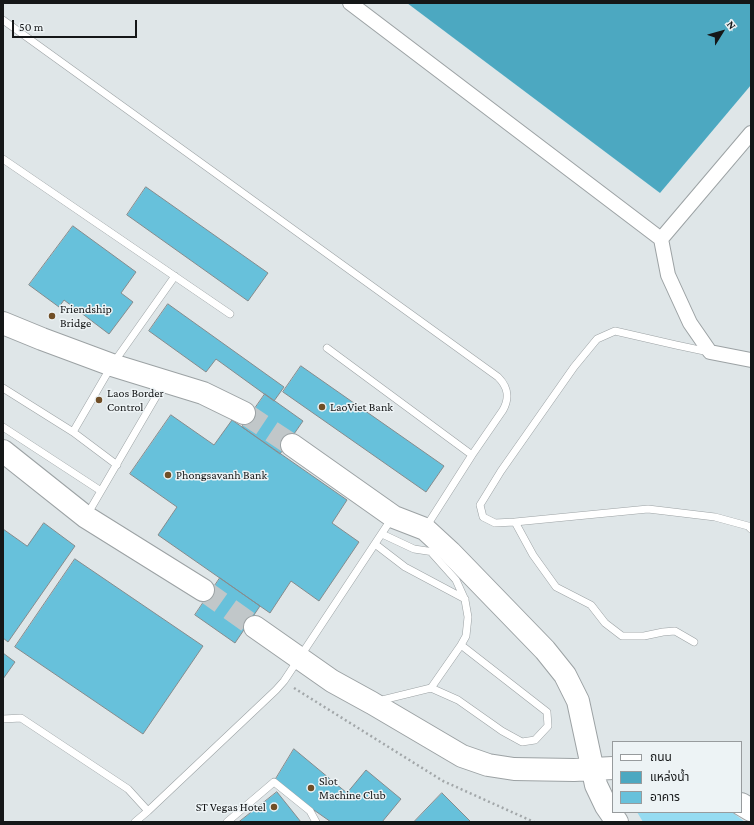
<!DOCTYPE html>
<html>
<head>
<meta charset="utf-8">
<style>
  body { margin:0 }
  #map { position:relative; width:754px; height:825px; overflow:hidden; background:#dfe6e8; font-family:"Crimson Pro","Noto Sans Thai",serif }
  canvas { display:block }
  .frame { position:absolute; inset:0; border:4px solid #151718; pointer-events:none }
  .legend { position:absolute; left:612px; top:741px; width:130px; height:72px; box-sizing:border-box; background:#edf3f5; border:1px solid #979b9d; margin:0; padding:5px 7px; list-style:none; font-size:12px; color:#151718 }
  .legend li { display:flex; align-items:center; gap:8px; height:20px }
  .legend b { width:20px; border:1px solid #979b9d }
  .north { position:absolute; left:702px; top:12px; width:40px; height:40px; -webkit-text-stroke:3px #edf3f5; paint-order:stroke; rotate:53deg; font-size:11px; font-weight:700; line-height:16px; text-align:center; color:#151718 }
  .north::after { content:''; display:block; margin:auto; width:14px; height:18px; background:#151718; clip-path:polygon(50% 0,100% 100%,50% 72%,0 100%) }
  .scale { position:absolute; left:12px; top:20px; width:125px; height:18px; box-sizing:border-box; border:2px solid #151718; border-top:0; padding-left:5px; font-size:12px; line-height:14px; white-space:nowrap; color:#151718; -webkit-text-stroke:3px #edf3f5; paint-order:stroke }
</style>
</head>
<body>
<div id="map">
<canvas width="754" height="825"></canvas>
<div class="frame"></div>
<ul class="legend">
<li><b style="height:5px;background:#fff"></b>ถนน</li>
<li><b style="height:11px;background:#4ca8c1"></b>แหล่งน้ำ</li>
<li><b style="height:11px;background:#67c1db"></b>อาคาร</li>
</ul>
<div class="north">N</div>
<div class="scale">50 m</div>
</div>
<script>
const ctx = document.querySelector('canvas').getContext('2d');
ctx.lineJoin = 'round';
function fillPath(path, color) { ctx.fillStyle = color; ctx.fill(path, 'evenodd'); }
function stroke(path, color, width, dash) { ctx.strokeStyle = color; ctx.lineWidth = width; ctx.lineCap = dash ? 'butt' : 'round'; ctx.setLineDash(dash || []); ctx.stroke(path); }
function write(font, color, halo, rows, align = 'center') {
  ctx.font = font + ' "Crimson Pro",serif'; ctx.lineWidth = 3; ctx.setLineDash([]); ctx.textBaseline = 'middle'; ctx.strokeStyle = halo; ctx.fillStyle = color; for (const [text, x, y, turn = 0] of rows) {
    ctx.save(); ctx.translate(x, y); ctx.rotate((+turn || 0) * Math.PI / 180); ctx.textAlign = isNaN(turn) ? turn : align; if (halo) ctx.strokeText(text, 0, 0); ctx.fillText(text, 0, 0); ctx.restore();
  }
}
const green = new Path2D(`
  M637 812H732L745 822H643Z`);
const water = new Path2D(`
  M407 3H751V85L660 193Z`);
const building = new Path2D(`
  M146 187 268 273 248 301 127 215Z
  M73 226 136 272 121 293 133 302 109 334 64 300 59 307 29 285Z
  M168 304 284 387 274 401 216 359 206 372 149 331Z
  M301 366 444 466 426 492 283 392Z
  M265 394 303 421 280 454 242 427Z
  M171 415 214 445 232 420 347 500 332 523 359 542 319 601 291 581 270 613 158 535 177 507 130 474Z
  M44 523 75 546 8 642 3 638V529L27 546Z
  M75 559 203 646 143 734 15 647Z
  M220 578 260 606 235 643 195 615Z
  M3 653 15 662 3 679Z
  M294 749 347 793 366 770 401 799 382 822H331L274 782Z
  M277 792 301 822H239Z
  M442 793 471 822H414Z`);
const trunkTunnel = new Path2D(`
  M244 413 292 445
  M203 590 255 627`);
const path = new Path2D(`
  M294 688 443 781 534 822`);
const service = new Path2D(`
  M3 20 498 377C508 387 510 397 503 410L472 455 426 527
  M3 159 230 314
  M327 348 472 455
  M3 388 73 432 117 465
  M3 427 101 491
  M73 432 112 365 175 276
  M87 515 164 383
  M515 522 648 509 715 517 748 526 751 529
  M382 534 414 549 434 552
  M375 544 405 567 465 599
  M694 642 675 631 663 632 644 636H622L605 623 591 605 556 587 533 555 515 522 495 523 483 517 480 505 501 471 574 367 597 339 615 331 676 345 709 352
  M431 688 461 645
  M378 701 431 688 458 700 502 731 522 742 535 740 548 726 547 712 461 645 466 636 468 617 465 600 456 580 431 552
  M3 719 21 718 128 789 148 811 276 690 284 681 392 518
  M135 822 148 811
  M227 822 274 782 310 811 316 822`);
const minor = new Path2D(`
  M350 3 661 239 751 133
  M661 239 668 275 690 323 710 352 751 360`);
const trunk = new Path2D(`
  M3 323 42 339 112 365 203 393 244 413
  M292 445 394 517 425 529 450 552 545 650 565 675 578 701 596 785 606 806 617 822
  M3 451 86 517 203 590
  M255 627 332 681 372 703 462 756 488 765 514 769 574 770 613 768
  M741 804 751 810`);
const markers = [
  [52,316,4,"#704e26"],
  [99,400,4,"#704e26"],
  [322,407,4,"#704e26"],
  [168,475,4,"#704e26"],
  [311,788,4,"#704e26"],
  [274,807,4,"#704e26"]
];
const poiNames = [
  ["Friendship",60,309],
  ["Bridge",60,323],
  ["Laos Border",107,393],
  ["Control",107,407],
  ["LaoViet Bank",330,407],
  ["Phongsavanh Bank",176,475],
  ["Slot",319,781],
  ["Machine Club",319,795],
  ["ST Vegas Hotel",266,807,"right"]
];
fillPath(green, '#95dbf1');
fillPath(water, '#4ca8c1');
fillPath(building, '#67c1db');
stroke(building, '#858b8d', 1);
stroke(trunkTunnel, '#c1c7c9', 22, [22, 11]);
stroke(service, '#9ca2a4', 8);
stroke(minor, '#9ca2a4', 16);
stroke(trunk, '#9ca2a4', 24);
stroke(path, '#a2a7a9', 2.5, [2, 3]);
stroke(service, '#fff', 7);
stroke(minor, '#fff', 14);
stroke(trunk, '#fff', 22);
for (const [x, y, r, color] of markers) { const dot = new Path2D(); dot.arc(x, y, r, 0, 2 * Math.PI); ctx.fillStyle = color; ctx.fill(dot); stroke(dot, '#edf3f5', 1.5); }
write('12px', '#151718', '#edf3f5', poiNames, 'left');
</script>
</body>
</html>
